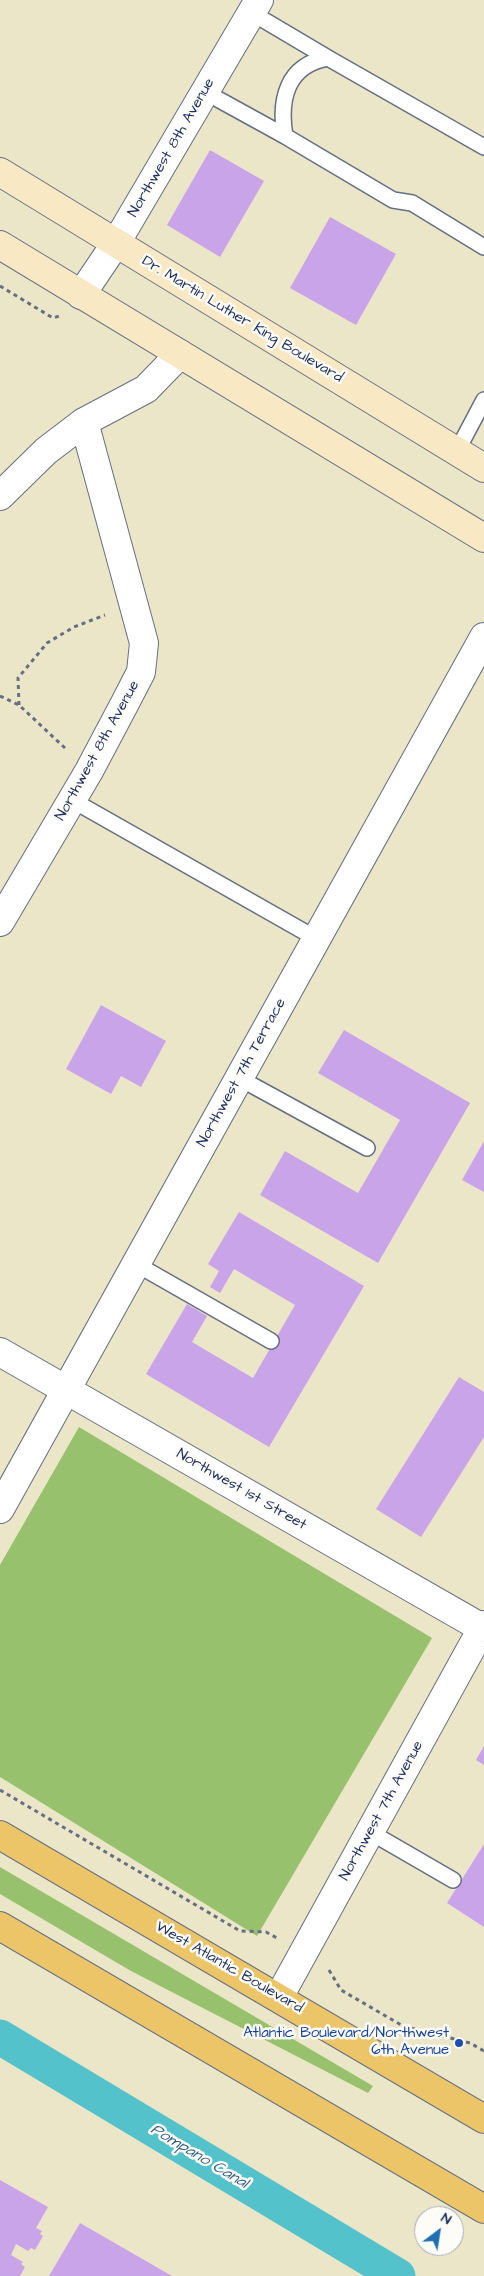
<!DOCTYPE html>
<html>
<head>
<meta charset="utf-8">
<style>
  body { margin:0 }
  #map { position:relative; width:484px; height:2276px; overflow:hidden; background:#ece6c8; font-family:"Architects Daughter",sans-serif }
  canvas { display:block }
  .north { position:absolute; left:414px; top:2206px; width:50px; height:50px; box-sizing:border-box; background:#fdfcf7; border:1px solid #a3aaba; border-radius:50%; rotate:31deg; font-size:14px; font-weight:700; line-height:20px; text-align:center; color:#1b2f5e }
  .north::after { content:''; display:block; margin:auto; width:18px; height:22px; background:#1f6fb2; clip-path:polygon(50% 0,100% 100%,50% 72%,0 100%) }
</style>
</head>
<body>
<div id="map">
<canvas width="484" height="2276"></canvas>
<div class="north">N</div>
</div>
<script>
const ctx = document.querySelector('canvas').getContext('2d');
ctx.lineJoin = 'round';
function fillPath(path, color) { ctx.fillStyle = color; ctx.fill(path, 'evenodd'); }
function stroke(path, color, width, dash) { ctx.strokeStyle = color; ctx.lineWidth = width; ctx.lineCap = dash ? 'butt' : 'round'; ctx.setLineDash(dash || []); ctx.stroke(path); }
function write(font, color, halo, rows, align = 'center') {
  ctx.font = font + ' "Architects Daughter",sans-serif'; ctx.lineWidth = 5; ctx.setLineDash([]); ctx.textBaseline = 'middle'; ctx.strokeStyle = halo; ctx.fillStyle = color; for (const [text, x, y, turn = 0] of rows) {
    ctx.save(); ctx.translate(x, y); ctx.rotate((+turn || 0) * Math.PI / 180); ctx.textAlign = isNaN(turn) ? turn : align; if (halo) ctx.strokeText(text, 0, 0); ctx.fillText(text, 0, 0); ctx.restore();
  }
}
const green = new Path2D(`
  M79 1427 432 1638 257 1936 0 1777V1565Z
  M0 1867 373 2086 368 2093 131 1971 0 1894Z`);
const canal = new Path2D(`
  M0 2037 398 2276`);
const building = new Path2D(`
  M210 150 264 181 220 257 167 225Z
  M330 217 396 254 356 325 290 288Z
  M101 1005 166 1041 141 1087 121 1076 111 1094 66 1069Z
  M344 1030 470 1103 378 1263 260 1195 285 1151 358 1193 400 1120 318 1073Z
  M484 1141V1192L462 1180Z
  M239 1212 364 1286 269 1447 146 1374 187 1304 207 1316 192 1342 253 1378 295 1305 234 1269 220 1293 210 1287 219 1271 208 1264Z
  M459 1377 484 1392V1437L421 1537 376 1509Z
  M484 1746V1765L476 1760Z
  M484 1844V1927L447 1903Z
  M0 2180 48 2207 36 2228 42 2231 40 2234 43 2236 35 2250 31 2248 28 2251 16 2244 11 2255 23 2262 21 2264 25 2267 20 2276H0Z
  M80 2223 172 2276H49Z`);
const path = new Path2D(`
  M0 286 53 318 59 316
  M0 696 19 705 65 748
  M19 705 18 678 47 643 74 627 105 615
  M0 1790 240 1931 266 1932 277 1938
  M329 1970 341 1990 403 2026 470 2043 484 2051`);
const lane = new Path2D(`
  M252 13 328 58
  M205 92 285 136
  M484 147 328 58C286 65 279 101 285 136L393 200 412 203 484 247
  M457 451 484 400
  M72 800 317 939
  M239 1078 367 1148
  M136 1264 271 1341
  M370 1832 453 1880`);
const street = new Path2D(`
  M81 295 116 243 259 0
  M0 496 46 451 84 422 146 389 180 354
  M0 922 89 771 125 703 141 672 144 643 84 422
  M0 1352 482 1628
  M0 1509 484 637
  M279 1997 484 1625`);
const secondary = new Path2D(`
  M0 172 484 468
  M0 245 484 538`);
const primary = new Path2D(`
  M0 1835 484 2119
  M0 1926 484 2209`);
const markers = [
  [459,2043,5,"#1a4fb4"]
];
const streetNames = [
  ["Northwest 8th Avenue",172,148,-60],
  ["Dr. Martin Luther King Boulevard",242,320,31],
  ["Northwest 8th Avenue",98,751,-61],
  ["Northwest 7th Terrace",242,1073,-61],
  ["Northwest 1st Street",241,1490,30],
  ["Northwest 7th Avenue",382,1811,-61],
  ["West Atlantic Boulevard",229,1968,30]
];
const transitNames = [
  ["Atlantic Boulevard/Northwest",449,2034],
  ["6th Avenue",449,2051]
];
const waterNames = [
  ["Pompano Canal",199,2157,31]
];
fillPath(green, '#98c16d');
stroke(canal, '#54c2cb', 35);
fillPath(building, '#caa4e9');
stroke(lane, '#646f83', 18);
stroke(street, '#646f83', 30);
stroke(secondary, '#646f83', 30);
stroke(primary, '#646f83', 30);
stroke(path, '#646f83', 3, [4, 4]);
stroke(lane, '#fff', 15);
stroke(street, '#fff', 28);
stroke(secondary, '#f8e8c3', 28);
stroke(primary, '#edc569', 28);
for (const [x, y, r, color] of markers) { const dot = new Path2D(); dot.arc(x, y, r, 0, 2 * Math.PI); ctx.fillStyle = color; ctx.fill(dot); stroke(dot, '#fdfcf7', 2); }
write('15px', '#1b2f5e', '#fdfcf7', streetNames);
write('15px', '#164399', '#fdfcf7', transitNames, 'right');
write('italic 16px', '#2c5b7f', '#fdfcf7', waterNames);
</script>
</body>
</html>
